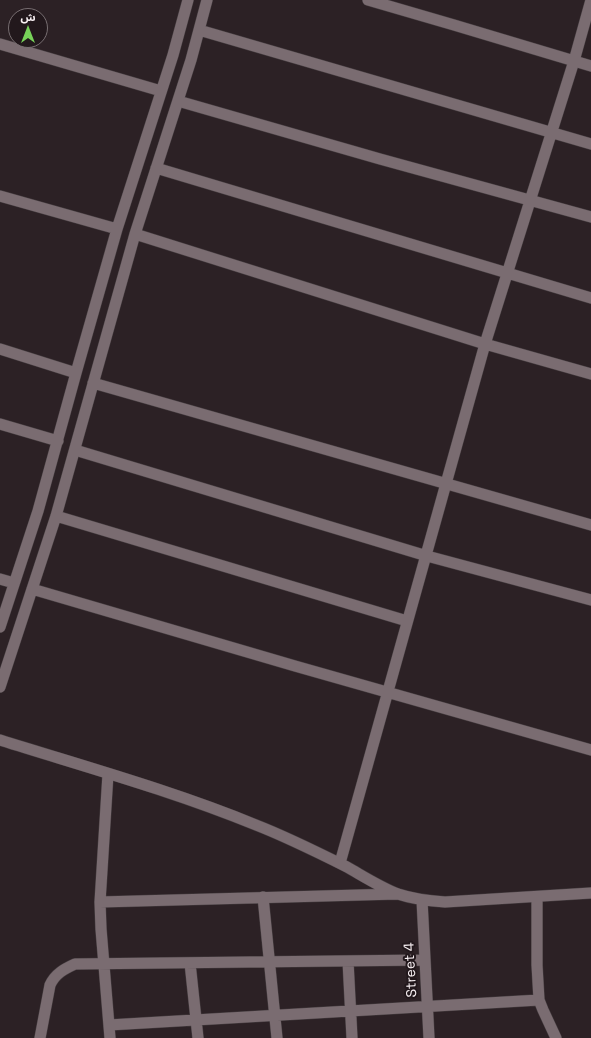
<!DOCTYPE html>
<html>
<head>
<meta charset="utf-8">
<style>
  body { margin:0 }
  #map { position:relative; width:591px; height:1038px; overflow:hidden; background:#2c2125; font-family:"Space Grotesk","Noto Sans Arabic",sans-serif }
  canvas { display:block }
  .north { position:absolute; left:8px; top:8px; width:40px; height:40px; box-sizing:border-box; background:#22181c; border:1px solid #786f72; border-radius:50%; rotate:0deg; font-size:11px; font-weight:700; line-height:16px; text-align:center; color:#f9f1f4 }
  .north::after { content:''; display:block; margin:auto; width:14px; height:18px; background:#77d259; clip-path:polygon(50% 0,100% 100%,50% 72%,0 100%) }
</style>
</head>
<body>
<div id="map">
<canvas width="591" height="1038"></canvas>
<div class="north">ش</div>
</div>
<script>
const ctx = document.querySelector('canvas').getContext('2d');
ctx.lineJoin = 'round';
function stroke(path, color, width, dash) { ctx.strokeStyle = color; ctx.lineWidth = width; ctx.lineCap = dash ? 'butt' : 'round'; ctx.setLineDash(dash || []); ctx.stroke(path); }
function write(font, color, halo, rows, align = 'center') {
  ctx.font = font + ' "Space Grotesk",sans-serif'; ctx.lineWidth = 4; ctx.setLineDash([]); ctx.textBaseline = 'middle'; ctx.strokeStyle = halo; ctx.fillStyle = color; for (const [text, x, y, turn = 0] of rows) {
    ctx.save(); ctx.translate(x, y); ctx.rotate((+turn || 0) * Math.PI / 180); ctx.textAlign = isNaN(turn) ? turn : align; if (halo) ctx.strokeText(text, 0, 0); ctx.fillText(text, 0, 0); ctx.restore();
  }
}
const minor = new Path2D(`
  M368 0 454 25 591 66
  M199 30 591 144
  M0 44 161 91
  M178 101 380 159 591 217
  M156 168 591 298
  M0 196 117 229
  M135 234 485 344 591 374
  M0 349 76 373
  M93 383 591 525
  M0 424 58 441
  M75 450 427 556 591 600
  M56 516 407 621
  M0 579 14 583
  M32 589 295 666 591 750
  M0 627 38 511 76 373 117 229 173 55 188 0
  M0 687 56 516 135 234 191 60 207 0
  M0 740C86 767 173 791 256 825 287 837 317 852 347 867 363 876 380 887 398 894 413 899 430 901 445 902L591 893
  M108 774 100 902 101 929 110 1038
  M340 863 485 344 574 61 591 0
  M263 897 277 1038
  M537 897V965L539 1000 543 1010 556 1038
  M422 900 429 1038
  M100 902 397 894
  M348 961 352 1038
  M190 963 198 1038
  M109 1025 539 1000
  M40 1038 50 985C55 974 64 969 75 964L425 960`);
const streetNames = [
  ["Street 4",411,970,-93]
];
stroke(minor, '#463e41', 12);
stroke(minor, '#7a6c71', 11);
write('14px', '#f9f1f4', '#22181c', streetNames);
</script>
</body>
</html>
